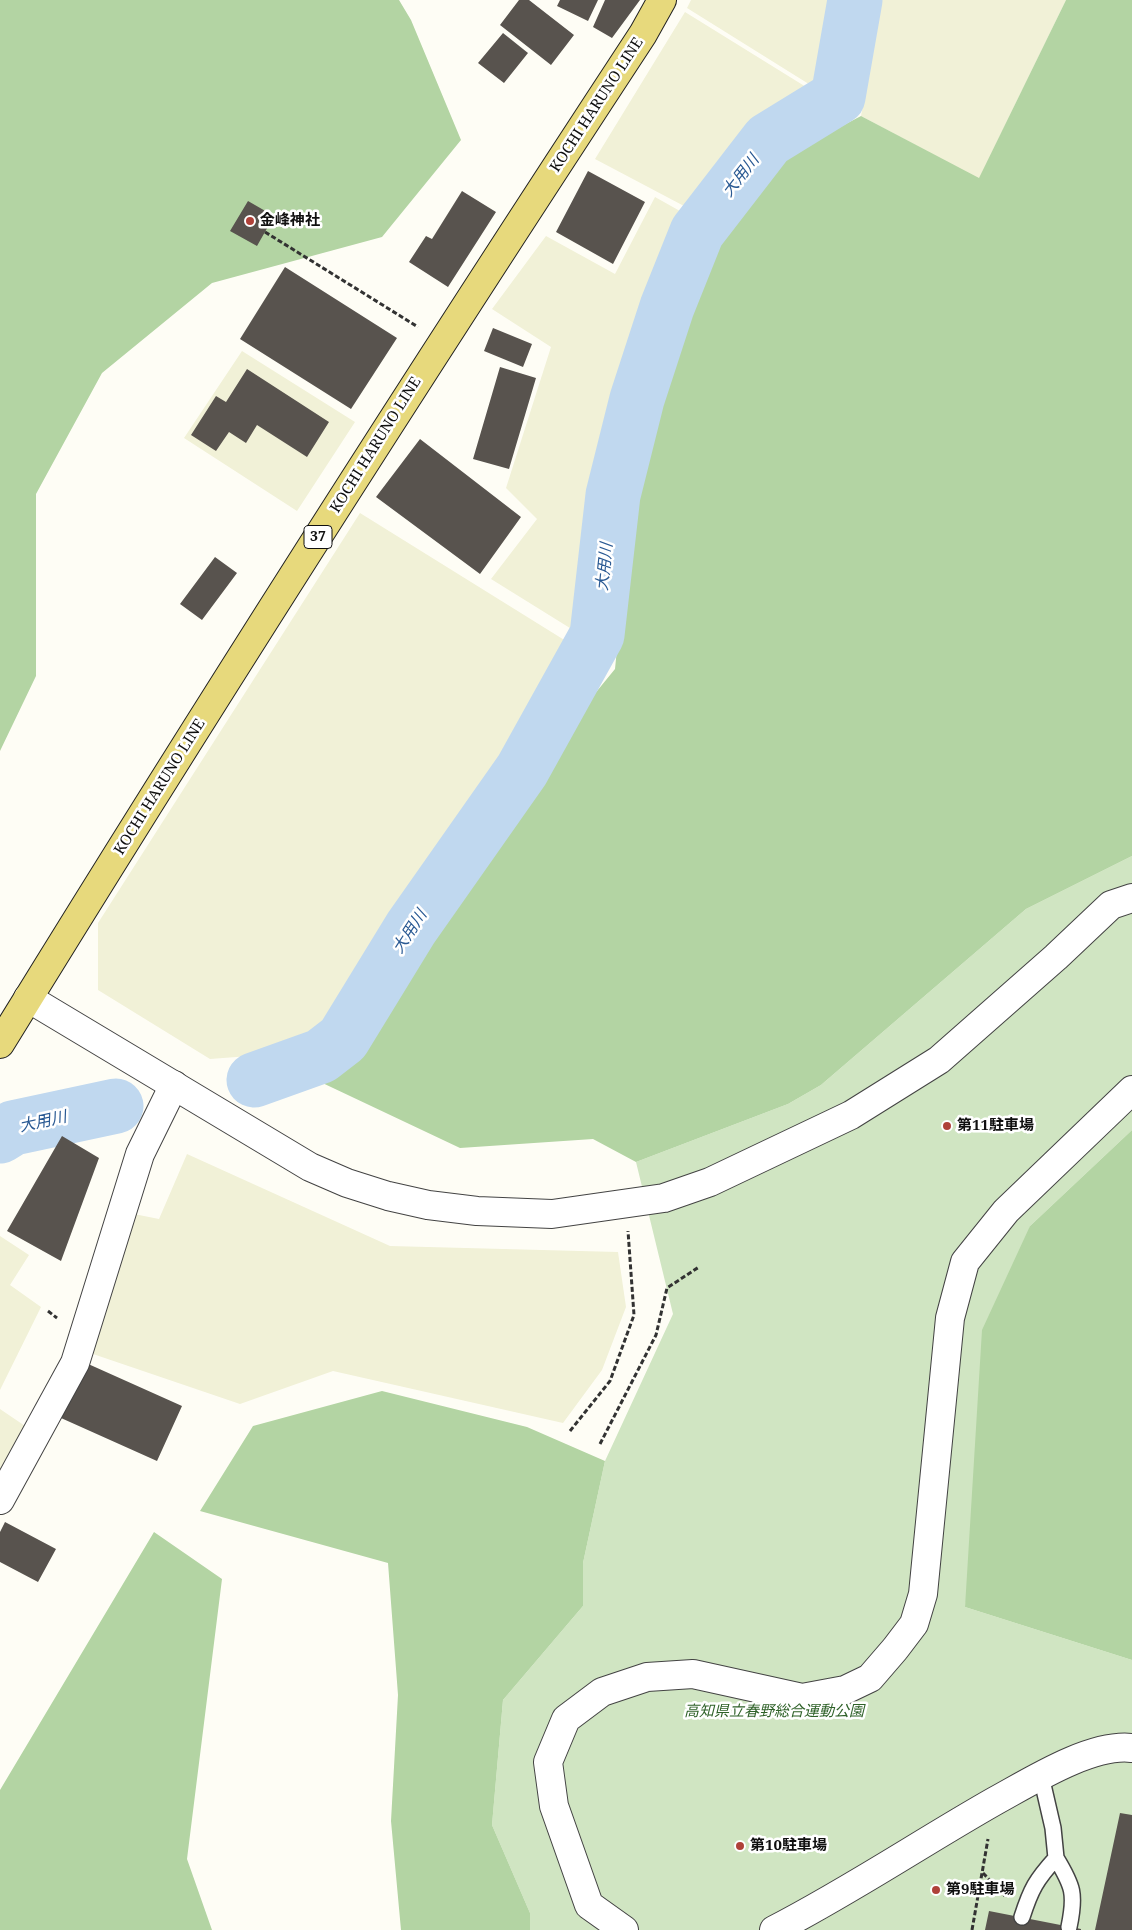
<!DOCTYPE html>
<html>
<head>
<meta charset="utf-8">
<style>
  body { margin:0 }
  canvas { display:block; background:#fefdf5 }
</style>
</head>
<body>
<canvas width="1132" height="1930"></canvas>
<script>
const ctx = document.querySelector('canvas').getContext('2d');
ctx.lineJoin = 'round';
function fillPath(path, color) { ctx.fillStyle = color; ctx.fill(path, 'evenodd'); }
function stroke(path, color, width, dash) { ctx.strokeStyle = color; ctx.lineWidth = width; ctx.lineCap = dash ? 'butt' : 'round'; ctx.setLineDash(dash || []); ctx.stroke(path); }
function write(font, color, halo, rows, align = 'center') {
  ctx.font = font + ' "Noto Serif","Noto Sans JP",serif'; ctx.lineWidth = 5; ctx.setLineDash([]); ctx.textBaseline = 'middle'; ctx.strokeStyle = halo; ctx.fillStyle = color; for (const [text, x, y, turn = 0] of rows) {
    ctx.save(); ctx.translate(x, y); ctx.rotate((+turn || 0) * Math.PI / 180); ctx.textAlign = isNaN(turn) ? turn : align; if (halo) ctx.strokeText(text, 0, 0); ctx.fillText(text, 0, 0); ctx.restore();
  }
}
const farmland = new Path2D(`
  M691 0H845L833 79 820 91 687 8Z
  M882 0H1066L979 179 861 116Z
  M685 12 819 95 760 133 701 215 595 159Z
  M655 197 696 220 622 400 597 542 586 638 491 579 537 519 506 488 551 347 492 309 546 236 615 274Z
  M242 351 355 422 297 511 184 438Z
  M360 513 582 651 329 1026 276 1054 210 1059 98 990V923Z
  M187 1154 390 1246 618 1252 626 1307 602 1370 563 1423 333 1371 240 1404 93 1354 134 1214 159 1219Z
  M0 1236 29 1255 10 1285 41 1307 0 1390Z
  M0 1409 28 1428 0 1477Z`);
const green = new Path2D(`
  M1132 856V1130L1030 1226 965 1607 1132 1660V1930H530V1913L492 1825 503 1700 583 1606V1563L605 1461 673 1314 636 1162 788 1104 821 1085 1026 909Z`);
const forest = new Path2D(`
  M0 0H399L411 20 461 140 382 237 212 283 102 373 36 494V676L0 751Z
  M1066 0H1132V856L1026 909 821 1085 788 1104 636 1162 593 1139 460 1148 314 1079 399 983 503 806 615 669 622 599 654 414 705 251 781 158 861 116 979 178Z
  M1132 1130V1660L965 1607 982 1330 1030 1226Z
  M382 1391 527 1427 605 1461 583 1563V1606L503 1700 492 1825 530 1913V1930H401L391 1821 398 1695 388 1563 200 1511 253 1426Z
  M154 1532 222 1579 187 1859 212 1930H0V1790Z`);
const river = new Path2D(`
  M254 1080 321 1056 343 1039 411 928 522 770 597 635 613 495 637 399 667 307 697 232 768 140 838 97 855 0
  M0 1136 13 1128 116 1106`);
const building = new Path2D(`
  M519 0H529L574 35 551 65 500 25Z
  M560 0H598L588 21 557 6Z
  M605 0H640L612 38 593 27Z
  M503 33 528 53 504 83 478 63Z
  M588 171 645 202 613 264 556 232Z
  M462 191 496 212 448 287 409 262 426 236 432 239Z
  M248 201 274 216 257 246 230 231Z
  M285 267 397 338 351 409 240 339Z
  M493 328 532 344 523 367 484 351Z
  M500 367 536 378 509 469 473 459Z
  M247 369 329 422 307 457 257 425 246 443 229 432 216 451 191 435 216 396 226 402Z
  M420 439 521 517 480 574 376 497Z
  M215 557 237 573 202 620 180 604Z
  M62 1136 99 1158 61 1261 7 1231Z
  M86 1363 182 1406 157 1461 61 1418Z
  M5 1522 56 1549 38 1582 0 1562V1532Z
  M1120 1813 1132 1815V1930H1095Z
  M989 1911 1081 1929V1930H985Z`);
const path = new Path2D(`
  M265 232 418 327
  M48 1311 57 1318
  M570 1431 610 1381 634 1315 628 1231
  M600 1444 656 1335 667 1288 699 1267
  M983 1873 1005 1896
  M972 1930 988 1839`);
const service = new Path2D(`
  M1056 1858C1073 1886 1076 1894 1069 1927
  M1022 1917C1031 1889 1036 1880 1056 1858L1053 1828 1041 1776`);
const minor = new Path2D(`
  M0 1500 75 1363 140 1154 174 1085`);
const tertiary = new Path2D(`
  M28 998 310 1167 347 1183 388 1196 428 1205 477 1211 552 1214 664 1198 710 1182 851 1115 939 1060 1056 957 1111 905 1132 898
  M624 1930 589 1905 554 1806 548 1762 566 1719 602 1692 647 1677 693 1674 802 1698 845 1690 870 1678 895 1649 914 1624 923 1594 950 1318 965 1262 1006 1211 1132 1090
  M774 1930C850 1891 921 1843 995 1801 1030 1782 1091 1743 1132 1748`);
const primary = new Path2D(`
  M0 1044C209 704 424 368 643 34L662 0`);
const markers = [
  [250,221,5,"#af4139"],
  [947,1126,5,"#af4139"],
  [740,1846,5,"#af4139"],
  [936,1890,5,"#af4139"]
];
const shields = [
  [318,537,28]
];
const shieldNames = [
  ["37",318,537]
];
const streetNames = [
  ["KOCHI HARUNO LINE",597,105,-57],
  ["KOCHI HARUNO LINE",376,445,-58],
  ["KOCHI HARUNO LINE",160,787,-58]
];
const poiNames = [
  ["金峰神社",260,221],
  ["第11駐車場",957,1126],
  ["第10駐車場",750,1846],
  ["第9駐車場",946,1890]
];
const parkNames = [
  ["高知県立春野総合運動公園",774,1712]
];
const waterNames = [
  ["大用川",741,176,-52],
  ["大用川",605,567,-84],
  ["大用川",410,932,-57],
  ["大用川",43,1122,-12]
];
fillPath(farmland, '#f1f1d7');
fillPath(green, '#d0e5c2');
fillPath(forest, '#b3d4a3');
stroke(river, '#c0d8ef', 55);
fillPath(building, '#58534e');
stroke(service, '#434343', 18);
stroke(minor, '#434343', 30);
stroke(tertiary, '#434343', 30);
stroke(primary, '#212121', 30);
stroke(path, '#323232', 3, [5, 2.5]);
stroke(service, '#fff', 15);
stroke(minor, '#fff', 28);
stroke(tertiary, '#fff', 28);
stroke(primary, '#e7d97c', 28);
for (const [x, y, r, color] of markers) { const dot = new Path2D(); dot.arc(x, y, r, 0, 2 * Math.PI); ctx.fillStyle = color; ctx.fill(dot); stroke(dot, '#fff', 2); }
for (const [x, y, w] of shields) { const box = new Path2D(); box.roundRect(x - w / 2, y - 11.5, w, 23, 4); ctx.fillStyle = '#fff'; ctx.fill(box); stroke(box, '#101010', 1); }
write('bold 14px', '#101010', null, shieldNames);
write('15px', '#101010', '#fff', streetNames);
write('bold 15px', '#101010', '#fff', poiNames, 'left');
write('italic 15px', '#2e6128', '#fff', parkNames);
write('italic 16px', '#295993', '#fff', waterNames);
</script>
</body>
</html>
